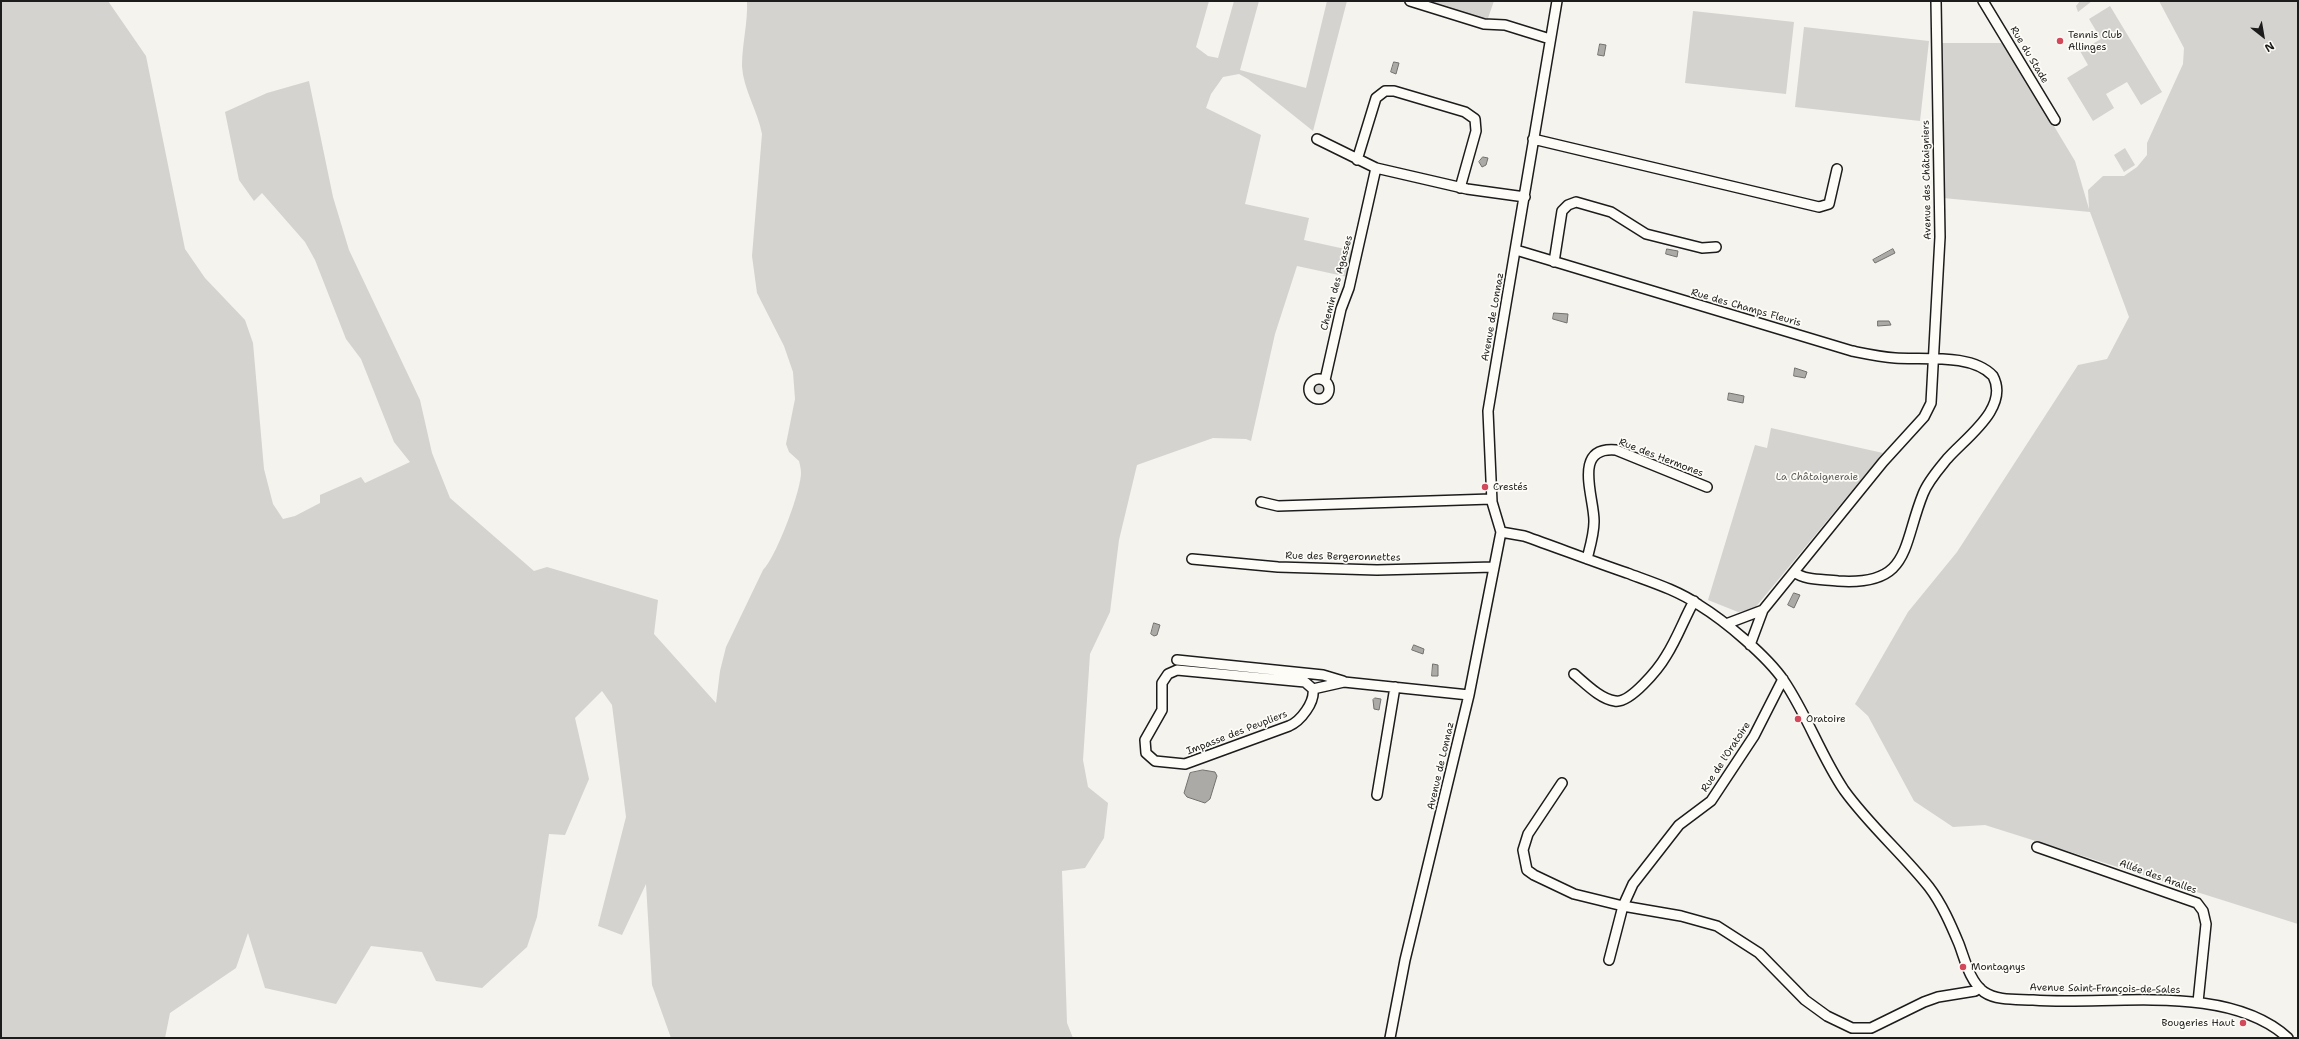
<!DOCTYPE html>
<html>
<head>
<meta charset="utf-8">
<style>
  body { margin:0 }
  #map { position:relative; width:2299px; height:1039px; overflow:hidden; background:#f4f3ee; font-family:"Shantell Sans",sans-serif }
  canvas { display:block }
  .frame { position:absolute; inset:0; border:2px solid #1c1c1c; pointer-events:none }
  .north { position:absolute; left:2243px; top:16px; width:40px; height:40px; -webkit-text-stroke:3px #fdfcf7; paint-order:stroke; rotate:149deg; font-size:11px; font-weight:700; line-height:16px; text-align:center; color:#1c1c1c }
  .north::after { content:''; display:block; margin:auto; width:14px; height:18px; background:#1c1c1c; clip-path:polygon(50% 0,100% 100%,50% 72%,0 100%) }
</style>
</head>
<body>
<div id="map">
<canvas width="2299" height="1039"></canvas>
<div class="frame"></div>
<div class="north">N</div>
</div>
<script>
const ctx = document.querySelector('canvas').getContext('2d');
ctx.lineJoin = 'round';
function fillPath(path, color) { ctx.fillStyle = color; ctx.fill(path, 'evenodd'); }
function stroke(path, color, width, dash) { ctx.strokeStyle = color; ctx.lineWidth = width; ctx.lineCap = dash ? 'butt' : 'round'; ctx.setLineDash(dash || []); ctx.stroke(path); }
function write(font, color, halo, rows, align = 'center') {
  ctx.font = font + ' "Shantell Sans",sans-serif'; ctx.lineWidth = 3.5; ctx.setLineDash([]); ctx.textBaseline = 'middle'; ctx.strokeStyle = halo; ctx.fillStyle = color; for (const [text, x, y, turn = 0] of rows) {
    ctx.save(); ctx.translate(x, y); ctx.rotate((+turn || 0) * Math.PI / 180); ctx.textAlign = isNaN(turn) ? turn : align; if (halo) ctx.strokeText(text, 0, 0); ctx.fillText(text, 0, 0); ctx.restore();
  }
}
const green = new Path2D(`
  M1 1H108L146 56 185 249 205 278 245 320 253 343 264 469 273 504 283 519 295 516 320 503V495L361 477 365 483 410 462 394 442 361 359 346 339 315 260 305 242 262 193 254 201 239 180 225 112 267 93 309 81 333 197 349 250 420 400 432 453 450 498 534 571 547 567 658 600 654 634 716 703 720 671 726 647 763 570C776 558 801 491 801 473 801 469 800 465 799 461L789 452 786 444 795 399 793 372 784 346 757 293 752 256 762 134C758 111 743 89 742 66 742 44 748 23 747 1H1209L1196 47 1208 56 1218 58 1234 1H1259L1240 70 1306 88 1327 1H1347L1313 131 1248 79 1239 74 1223 77 1211 94 1206 108 1261 135 1245 204 1309 218 1304 240 1354 251 1348 277 1297 266 1275 334 1251 441 1246 439 1213 438 1137 465 1119 540 1110 612 1090 654 1083 760 1088 787 1108 803 1104 838 1085 868 1062 871 1067 1023 1073 1038H671L652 985 646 884 622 935 598 926 626 817 612 705 602 691 575 718 589 779 565 835 549 834 537 917 527 947 482 988 436 981 422 952 371 946 336 1004 265 988 248 933 236 968 170 1013 165 1038H1Z
  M1422 1H1494L1487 21Z
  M2080 1H2092L2078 12 2076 6Z
  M2159 1H2298V924L1985 825 1953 827 1914 801 1868 716 1855 704 1908 612 1957 552 2078 365 2107 359 2129 317 2090 212 1943 198 1940 43H2004L2075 161 2089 209 2088 190 2103 176H2124L2137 167 2147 155V143L2183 64 2184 48Z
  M2110 6 2162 92 2141 105 2127 82 2106 94 2114 108 2093 121 2067 78 2088 65 2080 51 2101 39 2089 19Z
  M1693 11 1794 22 1786 94 1685 83Z
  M1804 27 1929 41 1920 121 1795 107Z
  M2125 148 2135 165 2124 172 2114 155Z
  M1312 389a7 7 0 1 1 14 0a7 7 0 1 1-14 0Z
  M1771 428 1883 453 1754 609 1738 612 1708 600 1755 445 1767 448Z`);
const water = new Path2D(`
  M1600 44 1606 45 1604 56 1598 55Z
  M1394 62 1399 63 1396 74 1391 72Z
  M1483 157 1488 158 1486 165 1482 167 1479 162Z
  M1667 249 1678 251 1677 257 1666 254Z
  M1893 249 1895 253 1875 263 1873 260Z
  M1554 313 1568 314 1567 323 1553 319Z
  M1878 321H1889L1891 325 1878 326Z
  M1795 368 1807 372 1805 378 1794 376Z
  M1729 393 1744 396 1743 403 1728 400Z
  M1794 593 1800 595 1794 608 1788 605Z
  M1154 623 1160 625 1157 635 1154 636 1151 634Z
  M1414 645 1424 649 1423 654 1412 650Z
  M1433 664 1438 665V676H1432Z
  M1375 698 1381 699 1379 710 1374 709 1373 700Z
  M1203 770 1215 772 1217 776 1210 799 1205 803 1187 797 1184 793 1190 773Z`);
const street = new Path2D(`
  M1410 1 1484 24 1505 25 1550 39
  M1983 1 2055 120
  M1317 139 1376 168 1467 189 1525 197
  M1533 139 1819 207 1829 204 1837 169
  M1357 160 1376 98 1385 91H1394L1465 112 1475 119 1476 131 1460 188
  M1516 250 1852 351C1867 354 1881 357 1895 358 1923 360 1972 353 1993 376 2010 408 1965 438 1947 459 1938 470 1928 481 1923 494 1902 546 1911 586 1838 581 1823 579 1806 581 1794 572
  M1554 262 1562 211 1568 205 1576 202 1611 212 1646 234 1702 248 1716 247
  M1309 389a10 10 0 1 1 20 0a10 10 0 1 1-20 0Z
  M1325 380 1341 309 1349 288 1376 168
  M1261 502 1278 506 1491 499
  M1501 532 1524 536C1558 548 1592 561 1627 573 1651 582 1677 590 1699 605 1725 621 1767 656 1784 681 1807 715 1821 756 1844 790 1869 825 1902 853 1929 887 1942 904 1951 925 1959 944 1965 960 1970 982 1984 992 1997 1001 2018 999 2033 1000 2109 1006 2227 982 2288 1038
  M1192 559 1278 567 1377 570 1494 567
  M1587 559C1590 547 1594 534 1594 522 1595 499 1571 446 1616 450L1707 487
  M1726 624 1763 610
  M1750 645 1763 610 1883 462 1924 417 1931 403 1940 237 1936 1
  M1177 660 1323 675 1343 681
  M1574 674C1585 683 1600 699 1615 701 1630 704 1659 668 1666 656 1677 639 1684 619 1694 601
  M1313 689C1315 702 1301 721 1289 726L1185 764 1155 761 1146 753 1145 740 1162 710V683L1168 674 1177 670 1305 682 1313 689 1344 682 1469 695
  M1562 783 1528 834 1523 850 1527 870 1534 875 1574 894 1623 906 1681 916 1717 926 1759 953 1805 1000 1827 1016 1852 1028H1871L1924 1002 1938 997 1975 991 1980 988
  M1377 795 1395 687
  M2037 847 2197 903 2203 911 2206 924 2198 1002
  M1609 960 1623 906 1633 884 1679 825 1711 801 1754 736 1783 679
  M1390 1038 1405 960 1469 695 1501 532 1492 502 1488 411 1557 1`);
const markers = [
  [2060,41,4,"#d1495b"],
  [1485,487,4,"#d1495b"],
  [1798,719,4,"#d1495b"],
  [1963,967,4,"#d1495b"],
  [2243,1023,4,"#d1495b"]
];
const poiNames = [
  ["Tennis Club",2068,35],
  ["Allinges",2068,47],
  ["Crestés",1493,487],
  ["Oratoire",1806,719],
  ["Montagnys",1971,967],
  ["Bougeries Haut",2235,1023,"right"]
];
const streetNames = [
  ["Rue du Stade",2029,55,59],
  ["Avenue des Châtaigniers",1927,180,-91],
  ["Chemin des Agasses",1337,283,-75],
  ["Rue des Champs Fleuris",1746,308,16],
  ["Avenue de Lonnaz",1493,317,-80],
  ["Rue des Hermones",1661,458,21],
  ["Rue des Bergeronnettes",1343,557,1],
  ["Impasse des Peupliers",1237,733,-21],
  ["Rue de l'Oratoire",1726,757,-57],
  ["Avenue de Lonnaz",1441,766,-77],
  ["Allée des Aralles",2158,877,20],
  ["Avenue Saint-François-de-Sales",2105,989,1]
];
const parkNames = [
  ["La Châtaigneraie",1817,477]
];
fillPath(green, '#d4d3cf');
fillPath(water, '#abaaa6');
stroke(water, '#72716f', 1);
stroke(street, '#1c1c1c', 12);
stroke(street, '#fdfcf7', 9);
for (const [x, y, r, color] of markers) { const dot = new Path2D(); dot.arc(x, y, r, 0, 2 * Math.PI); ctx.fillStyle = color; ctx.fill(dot); stroke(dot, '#fdfcf7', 1.5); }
write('10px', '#1c1c1c', '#fdfcf7', poiNames, 'left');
write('10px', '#1c1c1c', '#fdfcf7', streetNames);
write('10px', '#5c5c5b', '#fdfcf7', parkNames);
</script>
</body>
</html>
